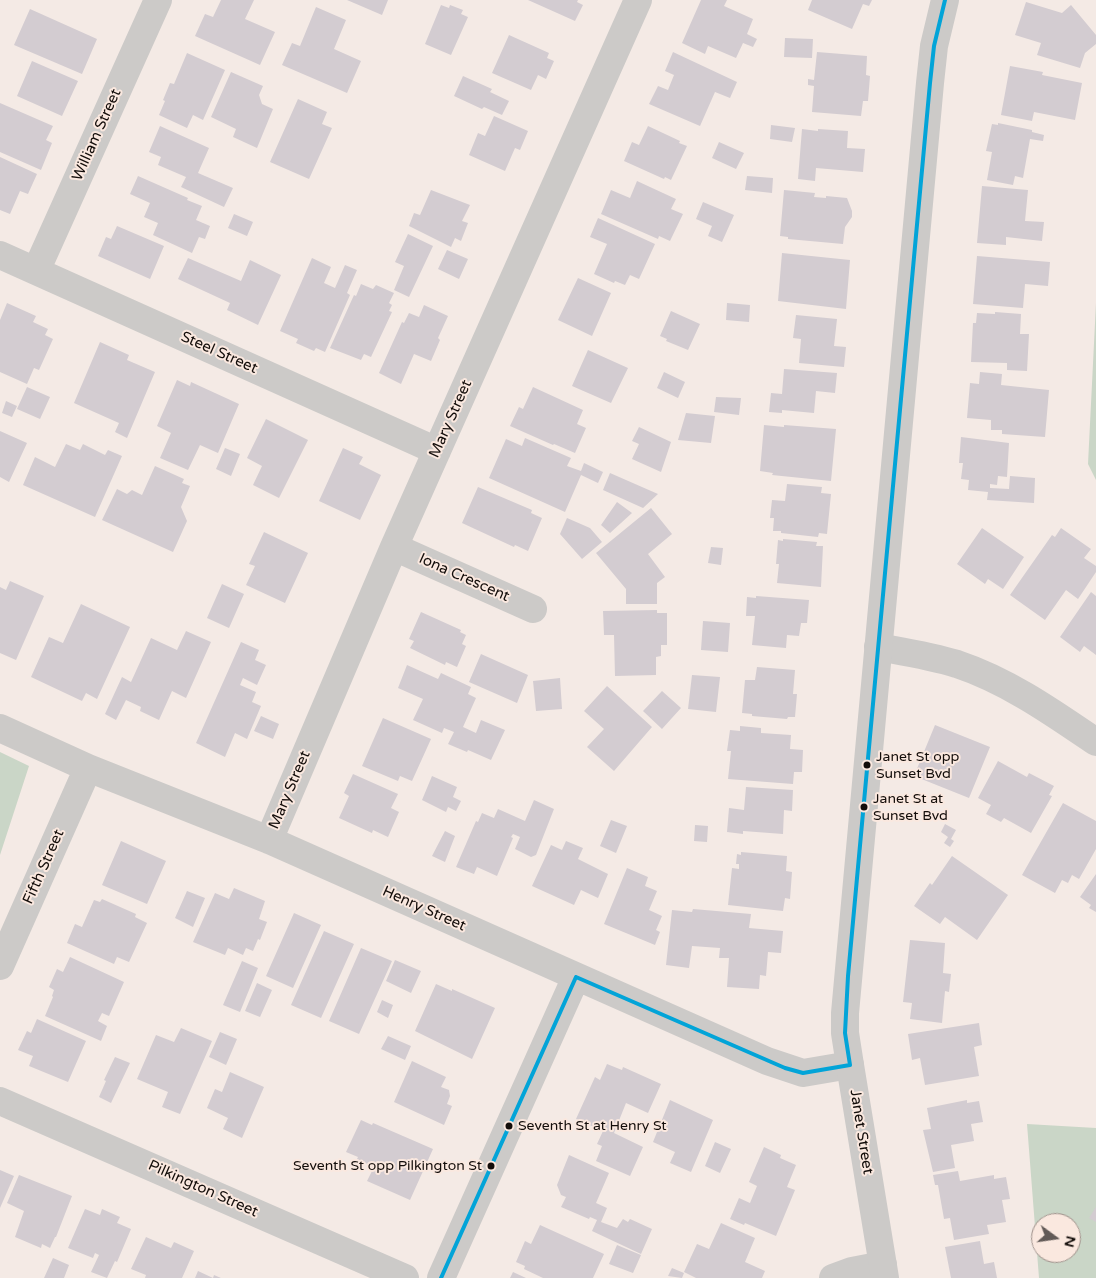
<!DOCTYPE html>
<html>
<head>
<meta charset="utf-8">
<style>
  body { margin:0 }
  #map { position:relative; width:1096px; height:1278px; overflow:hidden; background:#f4eae5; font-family:"Varela Round",sans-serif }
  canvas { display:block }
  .north { position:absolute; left:1031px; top:1213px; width:50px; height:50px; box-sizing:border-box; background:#fae8df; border:1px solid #9e908a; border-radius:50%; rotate:104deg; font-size:14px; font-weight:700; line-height:20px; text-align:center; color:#130d0a }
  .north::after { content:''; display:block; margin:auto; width:18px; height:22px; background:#625a57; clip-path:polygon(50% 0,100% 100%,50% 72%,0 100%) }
</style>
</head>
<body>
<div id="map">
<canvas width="1096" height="1278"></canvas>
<div class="north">N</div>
</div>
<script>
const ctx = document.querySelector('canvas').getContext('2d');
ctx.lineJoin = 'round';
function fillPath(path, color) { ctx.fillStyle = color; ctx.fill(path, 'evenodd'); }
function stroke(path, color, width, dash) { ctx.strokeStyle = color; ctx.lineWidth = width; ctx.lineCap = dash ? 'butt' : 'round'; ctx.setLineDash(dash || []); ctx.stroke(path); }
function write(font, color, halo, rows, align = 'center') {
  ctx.font = font + ' "Varela Round",sans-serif'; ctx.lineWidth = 4; ctx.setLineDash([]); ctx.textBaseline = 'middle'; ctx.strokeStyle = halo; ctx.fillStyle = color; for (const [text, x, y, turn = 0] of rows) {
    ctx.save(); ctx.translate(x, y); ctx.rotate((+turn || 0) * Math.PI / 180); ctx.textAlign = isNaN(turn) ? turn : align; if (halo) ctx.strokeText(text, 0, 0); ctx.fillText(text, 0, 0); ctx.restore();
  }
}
const green = new Path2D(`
  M1096 303V480L1088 464Z
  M0 752 29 766 0 855Z
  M1027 1124 1096 1128V1278H1039ZM1041 1223H1071V1253H1041Z`);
const building = new Path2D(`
  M221 0H254L245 19 275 32 260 65 195 36 205 14 213 17Z
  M347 0H388L382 15Z
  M528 0H578L577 2 583 5 575 21Z
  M701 0H727L724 6 753 19 747 34 757 39 753 47 743 43 736 58 708 46 705 54 682 43Z
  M812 0H872L869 6 863 4 852 29 808 10Z
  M1026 2 1062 13 1071 5 1096 35V44L1085 53 1080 68 1037 55 1041 43 1015 35Z
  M441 5 449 8 450 5 463 10 461 14 468 17 451 55 425 44Z
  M316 7 346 20 334 49 361 61 347 93 282 65 292 43 300 46Z
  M30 9 97 39 82 74 14 45Z
  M509 35 549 53 547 58 554 61 546 79 538 75 531 90 492 73Z
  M785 38 813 39 812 58 784 57Z
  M673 52 737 82 730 98 715 92 700 126 649 104 658 86 668 90 674 75 665 71Z
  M817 52 867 56 866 75 870 76 868 101H863L861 116 812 112 814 86 808 85V79L814 80Z
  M187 53 225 70 203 120 193 115 187 128 159 115 165 101 163 100 170 83 174 84Z
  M32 61 78 81 62 116 17 96Z
  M1010 66 1043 72 1042 75 1082 83 1075 120 1034 112 1032 121 1001 115Z
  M231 72 263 86 259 95 262 104 273 109 257 148 233 137 236 129 211 117Z
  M463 76 492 89 490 92 509 101 502 115 484 107 482 109 454 96Z
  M298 99 327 112 322 124 332 128 309 179 270 162Z
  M0 103 53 126 46 140 52 143 41 170 0 152Z
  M494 116 528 131 520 150 515 148 505 171 469 155 478 133 485 136Z
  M998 123 1032 130V132L1044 135 1043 141 1030 139 1023 178 1015 176 1013 185 987 180 992 152 986 151 992 124 998 125Z
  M771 125 795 128 792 142 770 139Z
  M160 126 209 148 198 173 233 188 224 207 181 187 186 177 158 165 161 157 149 152Z
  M648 126 680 141 679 143 687 146 671 180 665 177 664 179 624 161 632 142 639 145Z
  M802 129 818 131V129L848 131 847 148 865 149 863 172 816 168 815 181 798 179Z
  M719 142 744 153 736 169 712 158Z
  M0 157 37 174 28 194 20 191 10 214 0 210Z
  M138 176 188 198 187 200 202 206 196 220 210 226 205 239 199 237 192 253 153 235 158 223 144 217 150 203 130 194Z
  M747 176 773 178 772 193 745 190Z
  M637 181 676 199 671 209 683 214 670 241 659 236 658 239 601 214 611 190 630 198Z
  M982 186 1028 190 1025 221 1044 222 1042 241 1006 237V245L977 243Z
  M431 190 470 205 462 221 468 223 461 241 455 238 451 247 409 226 414 213 420 215Z
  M784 190 815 193 814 197 826 198V196L847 198 852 211V217L845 227 843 244 788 239V237L780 236Z
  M703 202 734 215 722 242 708 236 712 226 696 219Z
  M234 214 253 222 247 236 228 228Z
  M598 218 655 244 639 279 630 275 625 285 615 281 614 283 594 274 607 244 590 237Z
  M117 226 164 246 150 279 98 256 106 237 111 239Z
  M408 234 433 246 409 297 394 290 404 266 395 262Z
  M447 250 468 259 459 279 438 269Z
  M782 253 850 260 846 309 778 301Z
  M977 256 1050 262 1048 286 1025 284 1023 308 973 304Z
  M188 258 241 281 250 260 281 275 258 325 227 310 230 303 178 279Z
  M312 258 331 267 324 283 335 288 345 265 357 270 347 293 350 295 325 352 316 348 314 351 296 343 298 339 280 331Z
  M578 278 611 293 592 336 558 320Z
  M361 284 373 289 376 285 394 293 389 303 392 305 389 311 392 312 371 357 364 354 361 360 330 348 354 295 356 296Z
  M7 303 36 316 33 322 48 329 45 335 53 339 39 370 34 368 27 384 0 372V320Z
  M727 303 750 305 749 322 726 320Z
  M424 305 448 316 438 338 440 340 431 361 414 354 401 384 379 373 402 322 404 323 409 313 419 317Z
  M671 311 700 324 688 350 666 341 667 339 660 336Z
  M995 312 1021 314 1020 334H1029L1027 371 1007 370V363L971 362 973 323H976L977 313 995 314Z
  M796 315 837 319 834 346 846 347 844 367 799 363 801 339 793 338Z
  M100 342 129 355 127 360 155 372 127 438 115 432 119 423 74 403Z
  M588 350 628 368 611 403 572 386Z
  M784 369 837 373 835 393 816 391 814 413 782 410V413L769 412 771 393 782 394Z
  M664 372 685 382 678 398 657 388Z
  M980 372 1002 374 1001 385 1049 390 1045 437 1002 434V430H991V420L967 418 970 383 979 384Z
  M177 380 190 386 191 382 239 404 218 453 200 445 188 470 160 458 171 433 157 426Z
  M27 387 50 397 40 419 17 409Z
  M533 387 583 410 577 424 586 428 575 453 554 444 553 445 510 426 519 407 523 409Z
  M716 397 741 398 739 415 714 412Z
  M6 401 17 406 12 417 2 413Z
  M686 413 715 416 711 443 678 440Z
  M266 419 308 440 279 498 253 485 262 466 247 458Z
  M764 425 784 427V425L836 429 831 481 772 475 773 473 760 471Z
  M639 427 671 442 661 472 632 459 639 444 632 441Z
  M0 431 27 443 9 482 0 477Z
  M961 437 1009 443 1007 477 998 476 997 485 990 484V488L1009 489 1010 476 1035 478 1034 503 987 500 988 492 968 490 969 480 961 479 963 463H959Z
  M525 438 571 458 567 466 581 471 584 463 603 472 598 483 581 475 565 512 489 478 506 439 522 446Z
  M66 444 80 450 83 444 105 455 108 450 122 456 95 517 23 485 35 457 55 467Z
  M225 448 240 454 231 476 216 469Z
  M343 448 363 457 359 464 381 475 360 520 319 501Z
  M155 466 184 479 182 483 190 486 181 507 187 521 173 552 102 520 117 489 127 494 132 490 142 495Z
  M610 473 658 494 643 508 603 490Z
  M787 484 822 487 821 493 831 494 827 534 819 533 818 537 781 533V531H773L774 518H770L772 500 785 501Z
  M478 487 532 510 531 513 542 518 528 551 515 545 514 547 462 523Z
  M617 502 632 513 610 533 601 525Z
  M651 508 672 534 648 554 665 577 657 583V604H626V589L596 553Z
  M567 518 590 528 602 542 582 559 560 534Z
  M982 528 1024 557 1003 589 988 579 985 584 957 564Z
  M1061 528 1091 549 1084 558 1096 566V572L1078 599 1066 590 1045 620 1010 595 1052 535 1055 537Z
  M264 532 308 553 285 603 246 585 255 566 249 564Z
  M783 539 817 542 816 546H823L821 587 777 583 779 564H776L778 540 783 541Z
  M711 547 723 548 721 565 708 563Z
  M10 581 44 596 16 660 0 653V587L6 590Z
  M222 584 244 594 229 628 207 618Z
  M1091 592 1096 596V655L1084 646 1080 652 1060 637Z
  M756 596 809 600 807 623H801L799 636 787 635 786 648 752 645 755 616H746L747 597 756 598Z
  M81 604 130 627 97 699 86 693 82 701 31 677 49 637 63 643Z
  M657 610V613H667V645H661V656L656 657V675L615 676 614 635H604L603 611Z
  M421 612 461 630 460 632 466 635 462 644 466 646 457 667 446 662 445 665 410 648 414 641 409 639Z
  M703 621 730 623 728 652 701 650Z
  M186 631 211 642 186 698 172 691 159 720 140 711 141 707 126 700 116 720 105 714 122 677 131 682 151 638 177 650Z
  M241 642 259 650 255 660 266 665 257 685 243 678 240 685 256 692 252 702 261 706 247 739 235 733 225 757 196 743Z
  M481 654 528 675 517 703 469 682Z
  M407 665 438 679 441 673 471 687 468 694 476 698 463 727 476 733 481 720 505 730 491 760 468 750 467 752 448 744 454 732 444 728 442 733 413 720 423 699 398 688Z
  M757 667 795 670 793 694H797L795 717H788L787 719 752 716V714L742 713 745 680H755Z
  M692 675 720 677 716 712 688 709Z
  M560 678 562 709 536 711 533 681Z
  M607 686 652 727 614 771 587 747 604 729 584 711Z
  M662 691 681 708 662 729 643 711Z
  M261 716 279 724 273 739 254 731Z
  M383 718 431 739 412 781 400 776 398 781 362 766Z
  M935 725 990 747 969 798 914 776Z
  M740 726 761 728V733L791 735 790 749 803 750 802 772H794L793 784 728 779 731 751H727L730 730 740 731Z
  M998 761 1027 777 1029 773 1054 786 1049 795 1052 796 1031 833 1004 818 1001 822 986 814 991 805 978 798Z
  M353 774 398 794 391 808 399 812 388 837 373 830 372 833 339 818 349 796 344 793Z
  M432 776 457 787 453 797 461 801 456 811 448 807 446 812 422 800Z
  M746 787 793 790 792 811 784 810 783 834 743 831V834L727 832 729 808 744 810Z
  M534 800 554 809 536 855 531 857 515 849 520 837 513 834 511 837 513 838 497 876 477 867 474 874 456 867 476 821 478 822 482 813 494 818 498 809 525 821Z
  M1063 803 1096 821V849L1079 879 1072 875 1068 883 1062 880 1055 893 1022 875Z
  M611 820 627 826 616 853 600 846Z
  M945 824 956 830 951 839 954 841 950 847 944 843 948 837 941 832Z
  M695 825 708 826 707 842 694 841Z
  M445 831 455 836 445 862 432 856Z
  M121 841 166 861 147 904 102 885Z
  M566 841 583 848 578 859 608 874 598 898 581 890 574 905 532 886 551 845 562 850Z
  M741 852 787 856 786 871 792 872 790 899 785 898 783 911 728 905 732 868 739 869V864H736L737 854 741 855Z
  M952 856 1008 895 977 940 945 917 940 924 914 906 930 883 932 885Z
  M627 868 648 877 645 886 657 891 649 910 662 916 656 930 660 932 655 945 604 924Z
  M1096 874V912L1089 908 1091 905 1080 897Z
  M234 888 265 901 259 919 267 922 260 940 258 939 253 951 246 948 243 955 228 948 225 955 193 942 215 893 229 899Z
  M187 891 205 898 193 927 175 918Z
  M102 899 136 914 135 917 147 923 129 962 117 957 114 964 67 943 75 924 82 927 94 900 100 902Z
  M693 909 751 914 749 928 783 931 781 953 768 952 766 976 760 975 759 989 727 987 729 958H719L720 948 692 946 689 968 666 965 672 910 692 912Z
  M294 913 321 925 293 988 266 976Z
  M324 931 354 944 321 1018 291 1005Z
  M910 940 945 943 943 973 951 974 949 992 945 991 942 1023 910 1019 912 1003 903 1002Z
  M361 948 392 961 359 1034 329 1021Z
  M70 957 124 982 109 1016 102 1013 98 1021 107 1026 101 1041 45 1016 53 997 52 996 54 990 49 987 57 969 63 972Z
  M395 960 421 971 411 993 386 981Z
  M242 961 258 968 240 1012 223 1005Z
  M257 983 272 990 260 1017 245 1011Z
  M436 984 452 991V989L495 1008 472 1059 415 1031Z
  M382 1000 393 1005 388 1018 377 1012Z
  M37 1019 86 1041 68 1082 29 1066 33 1056 18 1050 27 1031 31 1033Z
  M979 1023 982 1045 974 1047 979 1076 925 1085 920 1058 912 1060 908 1034Z
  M181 1028 212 1041 180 1114 162 1107 168 1092 137 1079 156 1035 174 1042Z
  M220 1032 237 1039 226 1065 209 1057Z
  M388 1036 411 1046 405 1060 381 1049Z
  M115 1057 130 1063 111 1103 99 1097 106 1081 104 1080Z
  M412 1061 446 1077 441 1087 449 1090 450 1096 447 1104 452 1106 444 1125 394 1102Z
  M607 1064 622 1070 623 1067 661 1084 648 1113 626 1103 614 1133 643 1147 630 1176 596 1161 602 1146 597 1144 603 1131 576 1119 595 1077 600 1080Z
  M230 1072 264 1087 242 1138 223 1129 228 1118 207 1108 215 1089 222 1092Z
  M670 1100 713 1120 691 1172 670 1163 675 1152 653 1142Z
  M967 1100V1103L979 1101 983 1122 971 1124 974 1141 951 1145 955 1168 933 1172 923 1130 931 1129 927 1108Z
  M361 1120 372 1125 373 1123 433 1149 410 1200 367 1181 374 1167 357 1159 358 1157 346 1152Z
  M715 1142 731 1149 720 1173 705 1166Z
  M764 1147 781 1155 780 1158 796 1165 787 1187 795 1190 776 1236 745 1223 744 1225 730 1219 739 1198 750 1203 757 1186 749 1182Z
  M569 1155 609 1173 596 1203 607 1208 601 1222 617 1228 623 1219 628 1222 630 1219 652 1229 641 1254 592 1231 597 1220 590 1217 589 1219 561 1207 566 1197 561 1195 557 1185Z
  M0 1170 14 1176 0 1208Z
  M958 1171 960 1181 994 1175V1179L1006 1177 1010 1199 1002 1200 1006 1222 987 1225 989 1234 954 1240 950 1218 944 1219 938 1185H935L933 1175Z
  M19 1175 72 1196 56 1237H55L50 1248 42 1244 41 1248 15 1237 24 1211 7 1203Z
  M1096 1207V1222L1089 1218Z
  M85 1209 100 1215 102 1209 120 1217 117 1223 131 1229 117 1262 115 1261 107 1278 91 1272 99 1255 95 1253 93 1258 68 1248Z
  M721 1223 755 1238 745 1262 765 1271 762 1278H696L684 1272 697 1244 709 1249Z
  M540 1225 604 1254 593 1278H543L524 1269 525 1266 516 1262 525 1241 531 1244Z
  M146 1237 171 1248 174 1242 194 1251 182 1278H145L146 1275 131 1269Z
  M980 1241 984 1264 994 1262 997 1278H951L945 1247Z
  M617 1245 641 1255 633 1273 609 1264Z
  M53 1258 69 1265 64 1278H44Z
  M672 1268 684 1273 682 1278 668 1276Z
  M198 1271 213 1278 214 1275 221 1278H195Z
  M513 1272 526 1278H510Z`);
const street = new Path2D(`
  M0 255 437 451
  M36 271 158 0
  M394 547 533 609
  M878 647C905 652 931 656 957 664 1008 681 1052 712 1096 742
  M0 728 88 768 269 840 767 1061 803 1073 850 1065
  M269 840 394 547 638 0
  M0 966 88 768
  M0 1101 405 1278
  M441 1278 576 977
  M833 1278 852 1271 883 1265`);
const secondary = new Path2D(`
  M885 1278 850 1065 845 1033V1013L930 83 934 46 945 0`);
const bus1 = new Path2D(`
  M576 977 785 1068 803 1073 850 1065
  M850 1065 845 1033 848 976 930 83 934 46 945 0
  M441 1278 576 977`);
const markers = [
  [867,765,4.5,"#130d0a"],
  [864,807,4.5,"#130d0a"],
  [509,1126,4.5,"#130d0a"],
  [491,1166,4.5,"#130d0a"]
];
const busNames = [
  ["Janet St opp",876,757],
  ["Sunset Bvd",876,774],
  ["Janet St at",873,799],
  ["Sunset Bvd",873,816],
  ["Seventh St at Henry St",518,1126],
  ["Seventh St opp Pilkington St",482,1166,"right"]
];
const streetNames = [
  ["William Street",97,135,-66],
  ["Steel Street",219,353,24],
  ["Mary Street",451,419,-66],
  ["Iona Crescent",464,578,24],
  ["Mary Street",290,790,-67],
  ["Fifth Street",44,867,-66],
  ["Henry Street",424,909,24],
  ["Janet Street",861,1132,81],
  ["Pilkington Street",203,1189,24]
];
fillPath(green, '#cad6c7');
fillPath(building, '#d3ccd1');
stroke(street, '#cccac8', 28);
stroke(secondary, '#cccac8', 28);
stroke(bus1, '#02a4d8', 4);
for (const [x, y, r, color] of markers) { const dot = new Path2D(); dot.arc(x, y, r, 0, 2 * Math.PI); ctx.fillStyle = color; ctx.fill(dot); stroke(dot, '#fae8df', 2); }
write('14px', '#130d0a', '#fae8df', busNames, 'left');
write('15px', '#130d0a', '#fae8df', streetNames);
</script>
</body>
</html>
